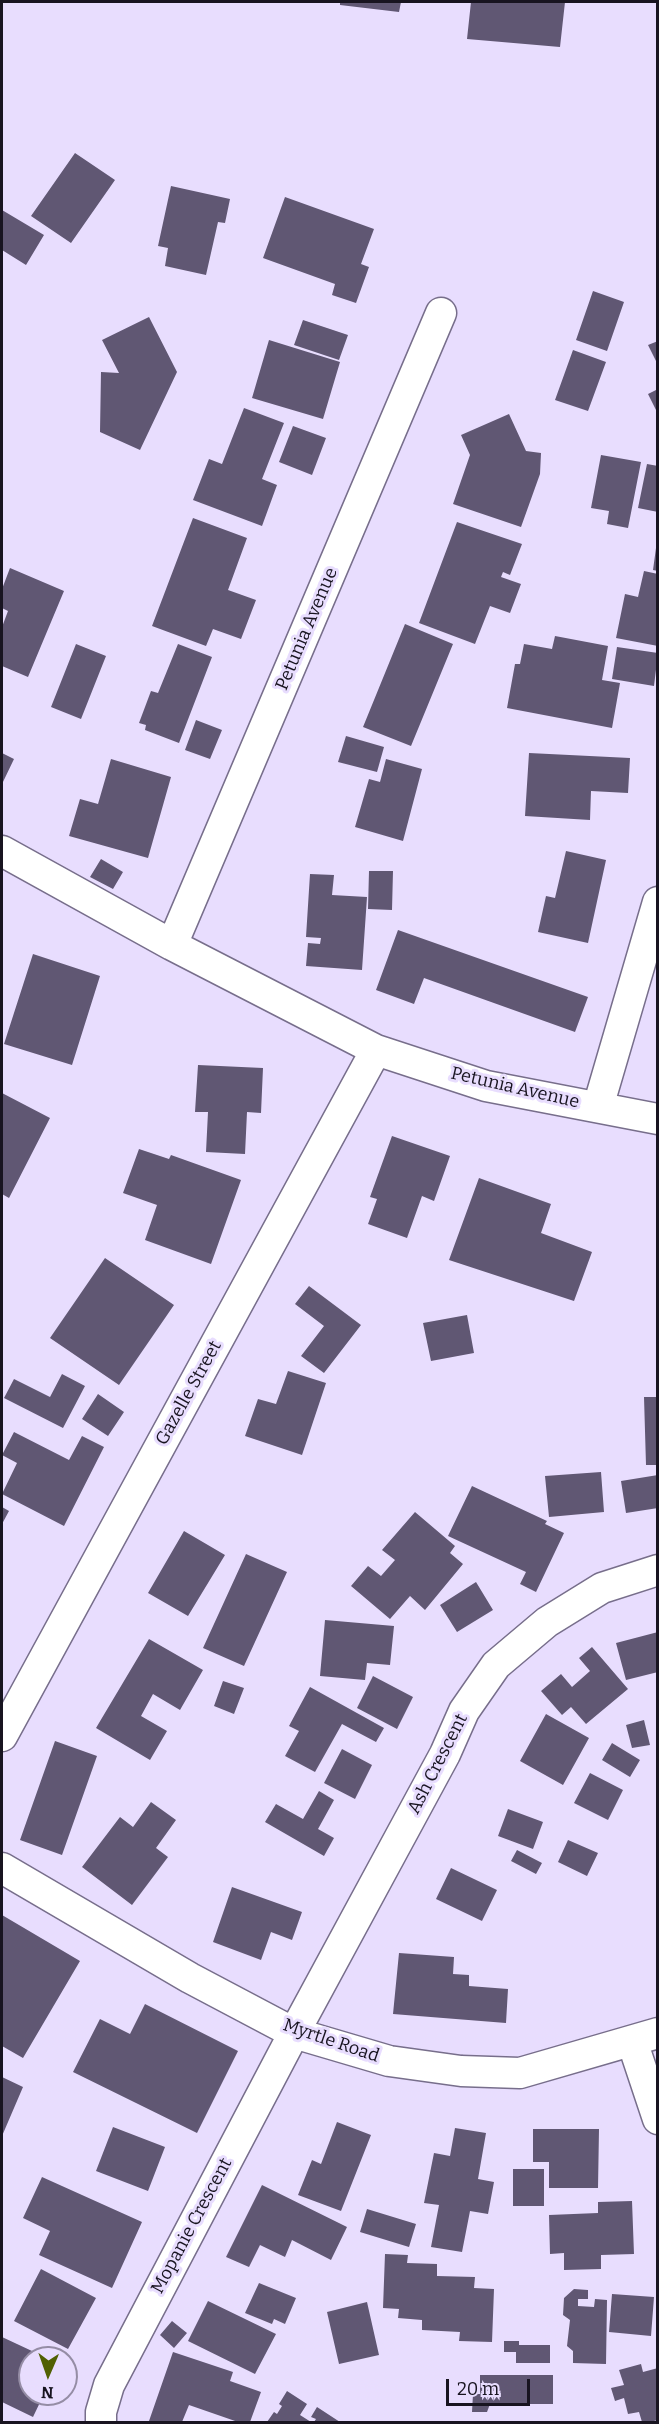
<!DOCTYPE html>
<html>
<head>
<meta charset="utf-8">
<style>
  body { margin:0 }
  #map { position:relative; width:659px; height:2424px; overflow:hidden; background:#e8ddfe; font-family:Bitter,serif }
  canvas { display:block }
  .frame { position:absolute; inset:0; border:3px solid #181420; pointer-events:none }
  .north { position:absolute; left:18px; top:2346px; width:60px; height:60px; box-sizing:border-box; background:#e8ddfe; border:2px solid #958da5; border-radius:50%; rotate:182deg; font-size:16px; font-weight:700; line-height:24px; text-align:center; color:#181420 }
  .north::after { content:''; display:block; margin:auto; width:21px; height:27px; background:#516003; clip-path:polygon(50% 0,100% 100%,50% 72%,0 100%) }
  .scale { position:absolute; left:446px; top:2379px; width:84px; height:27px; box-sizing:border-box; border:3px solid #181420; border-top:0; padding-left:8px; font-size:18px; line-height:21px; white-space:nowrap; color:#181420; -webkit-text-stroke:4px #e8ddfe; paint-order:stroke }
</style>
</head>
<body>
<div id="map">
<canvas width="659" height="2424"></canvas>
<div class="frame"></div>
<div class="north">N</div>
<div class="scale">20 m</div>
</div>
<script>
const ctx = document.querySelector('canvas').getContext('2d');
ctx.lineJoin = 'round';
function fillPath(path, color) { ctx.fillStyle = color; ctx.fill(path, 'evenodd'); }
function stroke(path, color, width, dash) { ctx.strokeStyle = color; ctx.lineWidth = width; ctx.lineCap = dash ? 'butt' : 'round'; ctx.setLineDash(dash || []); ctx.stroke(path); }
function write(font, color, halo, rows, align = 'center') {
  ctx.font = font + ' Bitter,serif'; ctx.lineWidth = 6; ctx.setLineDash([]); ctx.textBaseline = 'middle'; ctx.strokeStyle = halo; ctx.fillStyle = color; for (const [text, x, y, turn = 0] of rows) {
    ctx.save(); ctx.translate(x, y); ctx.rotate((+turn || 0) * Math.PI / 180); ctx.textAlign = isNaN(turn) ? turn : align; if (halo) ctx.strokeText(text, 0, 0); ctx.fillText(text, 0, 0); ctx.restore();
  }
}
const building = new Path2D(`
  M340 2H401L399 12 340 5Z
  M471 2H565L560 47 467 39Z
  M75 153 115 180 71 243 31 216Z
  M171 186 230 199 225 223 218 222 206 275 165 266 168 248 158 246Z
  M285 197 374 229 361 264 369 267 356 303 332 295 335 284 263 258Z
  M2 210 44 235 26 265 2 250Z
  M593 291 624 302 607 351 576 340Z
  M149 317 177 372 140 450 100 432 101 372 119 373 102 340Z
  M303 320 348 335 339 360 294 345Z
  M269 340 340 362 323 419 252 398Z
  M658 341V365L648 345Z
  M573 350 606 362 588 411 555 400Z
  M658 389V414L648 394Z
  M244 408 284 423 262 479 277 485 262 526 193 500 209 459 222 464Z
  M509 414 526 451 541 453 540 474 521 527 453 504 470 455 461 435Z
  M293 426 326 438 312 475 279 462Z
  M601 455 641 462 628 528 607 524 609 511 591 508Z
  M647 464 658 466V512L638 508Z
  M193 518 247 538 228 590 256 600 241 639 213 629 206 646 152 626Z
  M457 522 522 544 510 575 503 572 501 577 521 584 510 613 490 606 475 644 419 623Z
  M656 548 658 549V571L653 570Z
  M10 568 64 591 28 677 2 666V627L8 611 2 608V589Z
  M644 571 658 574V646L616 638 625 594 638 597Z
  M405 624 453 644 411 746 363 727Z
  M555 636 608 646 602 680 620 683 612 728 507 708 515 664H520L524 644 552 649Z
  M76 644 106 656 81 719 51 707Z
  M178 644 212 657 179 743 145 730 146 725 139 723 151 691 158 693Z
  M617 647 658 653 654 686 612 679Z
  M196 720 222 730 210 759 185 750Z
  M346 736 384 747 377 772 338 762Z
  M2 753 14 759 2 784Z
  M529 753 630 758 628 793 591 791 590 820 525 816Z
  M111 759 171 777 148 858 69 836 80 799 98 804Z
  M386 759 422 769 403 841 355 827 369 779 380 782Z
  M566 851 606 860 588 943 538 932 546 896 555 898Z
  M101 859 123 872 113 889 90 877Z
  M369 871H393L392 910 368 909Z
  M310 874 334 875 332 895 367 897 362 970 306 966 308 943 320 944 321 938 306 937Z
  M398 930 588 997 575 1032 424 978 414 1004 376 990Z
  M33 954 100 976 72 1065 4 1044Z
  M198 1065 263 1068 261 1113 247 1112 245 1154 206 1152 208 1112H195Z
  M2 1093 50 1118 9 1198 2 1194Z
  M392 1136 450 1156 434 1201 422 1196 407 1238 368 1224 377 1199 370 1197Z
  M139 1149 169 1159 171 1155 241 1180 211 1264 145 1240 157 1205 123 1193Z
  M479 1178 551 1204 541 1233 592 1252 574 1301 449 1260Z
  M105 1258 174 1305 119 1385 50 1338Z
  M309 1286 361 1325 324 1373 301 1356 324 1326 295 1304Z
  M467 1315 474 1353 431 1361 423 1323Z
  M288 1371 326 1383 302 1455 245 1436 258 1399 276 1404Z
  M62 1374 85 1386 63 1428 4 1398 14 1379 50 1397Z
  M98 1394 124 1412 108 1436 82 1419Z
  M644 1397H658V1465H646Z
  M14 1432 69 1460 82 1436 104 1447 64 1526 2 1494 17 1463 2 1455Z
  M601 1472 604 1512 549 1517 545 1476Z
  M658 1475V1508L626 1513 621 1481Z
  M472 1486 547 1521 545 1524 564 1533 536 1592 520 1584 526 1572 448 1536Z
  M2 1507 9 1511 2 1524Z
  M415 1512 455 1546 450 1553 463 1564 425 1610 410 1596 390 1619 351 1586 368 1566 381 1576 395 1560 382 1550Z
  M184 1531 225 1555 188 1616 148 1593Z
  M246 1554 287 1572 244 1666 203 1648Z
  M476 1582 493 1610 457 1632 440 1605Z
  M325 1620 394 1626 390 1665 367 1663 365 1680 320 1676Z
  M658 1632V1672L626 1680 616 1643Z
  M149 1639 203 1670 180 1710 153 1694 141 1716 167 1731 150 1760 96 1728Z
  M592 1647 628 1689 586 1724 571 1707 562 1715 541 1691 561 1674 572 1687 590 1671 579 1658Z
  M373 1676 413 1697 397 1729 357 1708Z
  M223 1681 244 1688 234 1714 214 1706Z
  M310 1687 384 1728 376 1742 342 1724 315 1772 285 1756 299 1731 289 1726Z
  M546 1714 589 1738 563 1785 520 1761Z
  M644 1720 650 1745 632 1748 626 1725Z
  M55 1741 97 1756 62 1855 20 1840Z
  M612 1743 640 1760 630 1777 602 1760Z
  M342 1749 372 1765 355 1799 324 1783Z
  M590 1773 623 1790 608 1820 574 1803Z
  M319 1791 334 1800 318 1829 334 1838 324 1856 265 1822 276 1804 303 1819Z
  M151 1802 176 1820 156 1848 168 1857 132 1905 82 1867 120 1817 133 1827Z
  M508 1809 543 1822 533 1849 498 1836Z
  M568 1840 598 1853 587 1876 558 1862Z
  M517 1850 542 1863 536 1874 511 1861Z
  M451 1868 497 1890 482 1921 436 1899Z
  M232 1887 302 1912 292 1940 271 1932 261 1960 213 1942Z
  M2 1915 80 1961 23 2058 2 2046Z
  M399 1953 454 1957 453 1974 469 1975V1986L508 1989 506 2023 393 2014Z
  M145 2004 238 2051 197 2133 73 2072 100 2019 130 2034Z
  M2 2077 23 2087 2 2136Z
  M337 2122 371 2135 341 2211 298 2195 312 2160 321 2164Z
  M113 2127 165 2147 148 2191 96 2171Z
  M455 2128 486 2133 478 2179 494 2182 488 2214 470 2211 462 2252 431 2247 439 2205 424 2203 434 2153 450 2156Z
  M533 2129H599L598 2188H549V2162H533Z
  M513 2169H544V2206H513Z
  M42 2177 142 2222 112 2288 39 2255 50 2231 23 2218Z
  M262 2185 347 2227 331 2260 292 2240 285 2257 260 2245 249 2267 226 2257Z
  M632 2201 634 2254 601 2255V2269L564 2270V2253L550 2254 549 2215 598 2213V2202Z
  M367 2209 416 2224 409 2247 360 2232Z
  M385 2254 408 2255 407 2263 437 2264V2276L475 2277 474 2288 494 2289 492 2342 459 2341 460 2332 422 2330V2320L398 2318 399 2309 383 2308Z
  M41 2269 96 2298 68 2349 14 2321Z
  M259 2283 296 2298 285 2324 274 2319 272 2324 245 2313Z
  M574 2289 588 2290V2299H578V2306L594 2307 595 2299 607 2300 606 2364 573 2363V2351L567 2346 570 2320 563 2315 564 2298Z
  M612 2294 654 2297 651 2336 609 2332Z
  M208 2301 276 2334 255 2374 188 2341Z
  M367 2302 379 2355 339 2364 327 2312Z
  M172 2321 187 2333 174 2348 160 2335Z
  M2 2337 47 2358H30V2394H44L33 2417 2 2402Z
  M504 2341H519V2345H550V2363H516V2352H504Z
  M173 2352 233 2372 230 2381 261 2392 250 2422H238L189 2405 182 2422 149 2421Z
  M641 2364 643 2372 658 2368V2420L650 2422H642L639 2412 628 2414 624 2398 615 2401 611 2388 624 2385 619 2370Z
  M480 2375H553V2404H490L487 2412H472L473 2394H480Z
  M287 2391 307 2404 300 2415 311 2422H267L274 2412 277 2414 282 2406 279 2404Z
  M317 2407 340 2422H314L316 2419 311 2417Z`);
const minor = new Path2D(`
  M2 851 172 945 376 1050 486 1086 658 1119
  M172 945 441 313
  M598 1107 658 902
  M2 1736 376 1050
  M2 1868 190 1978 294 2033 389 2061 461 2071 520 2073 658 2033
  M632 2041 658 2119
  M101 2422V2412L109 2385 294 2033 445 1754 464 1711 496 1665 547 1622 602 1588 658 1570`);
const streetNames = [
  ["Petunia Avenue",307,629,-67],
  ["Petunia Avenue",515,1088,13],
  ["Gazelle Street",189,1393,-61],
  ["Ash Crescent",438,1764,-63],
  ["Myrtle Road",331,2041,19],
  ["Mopanie Crescent",192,2226,-62]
];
fillPath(building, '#605773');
stroke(minor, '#776e8b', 33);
stroke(minor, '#fff', 30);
write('18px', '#181420', '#e8ddfe', streetNames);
</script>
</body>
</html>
